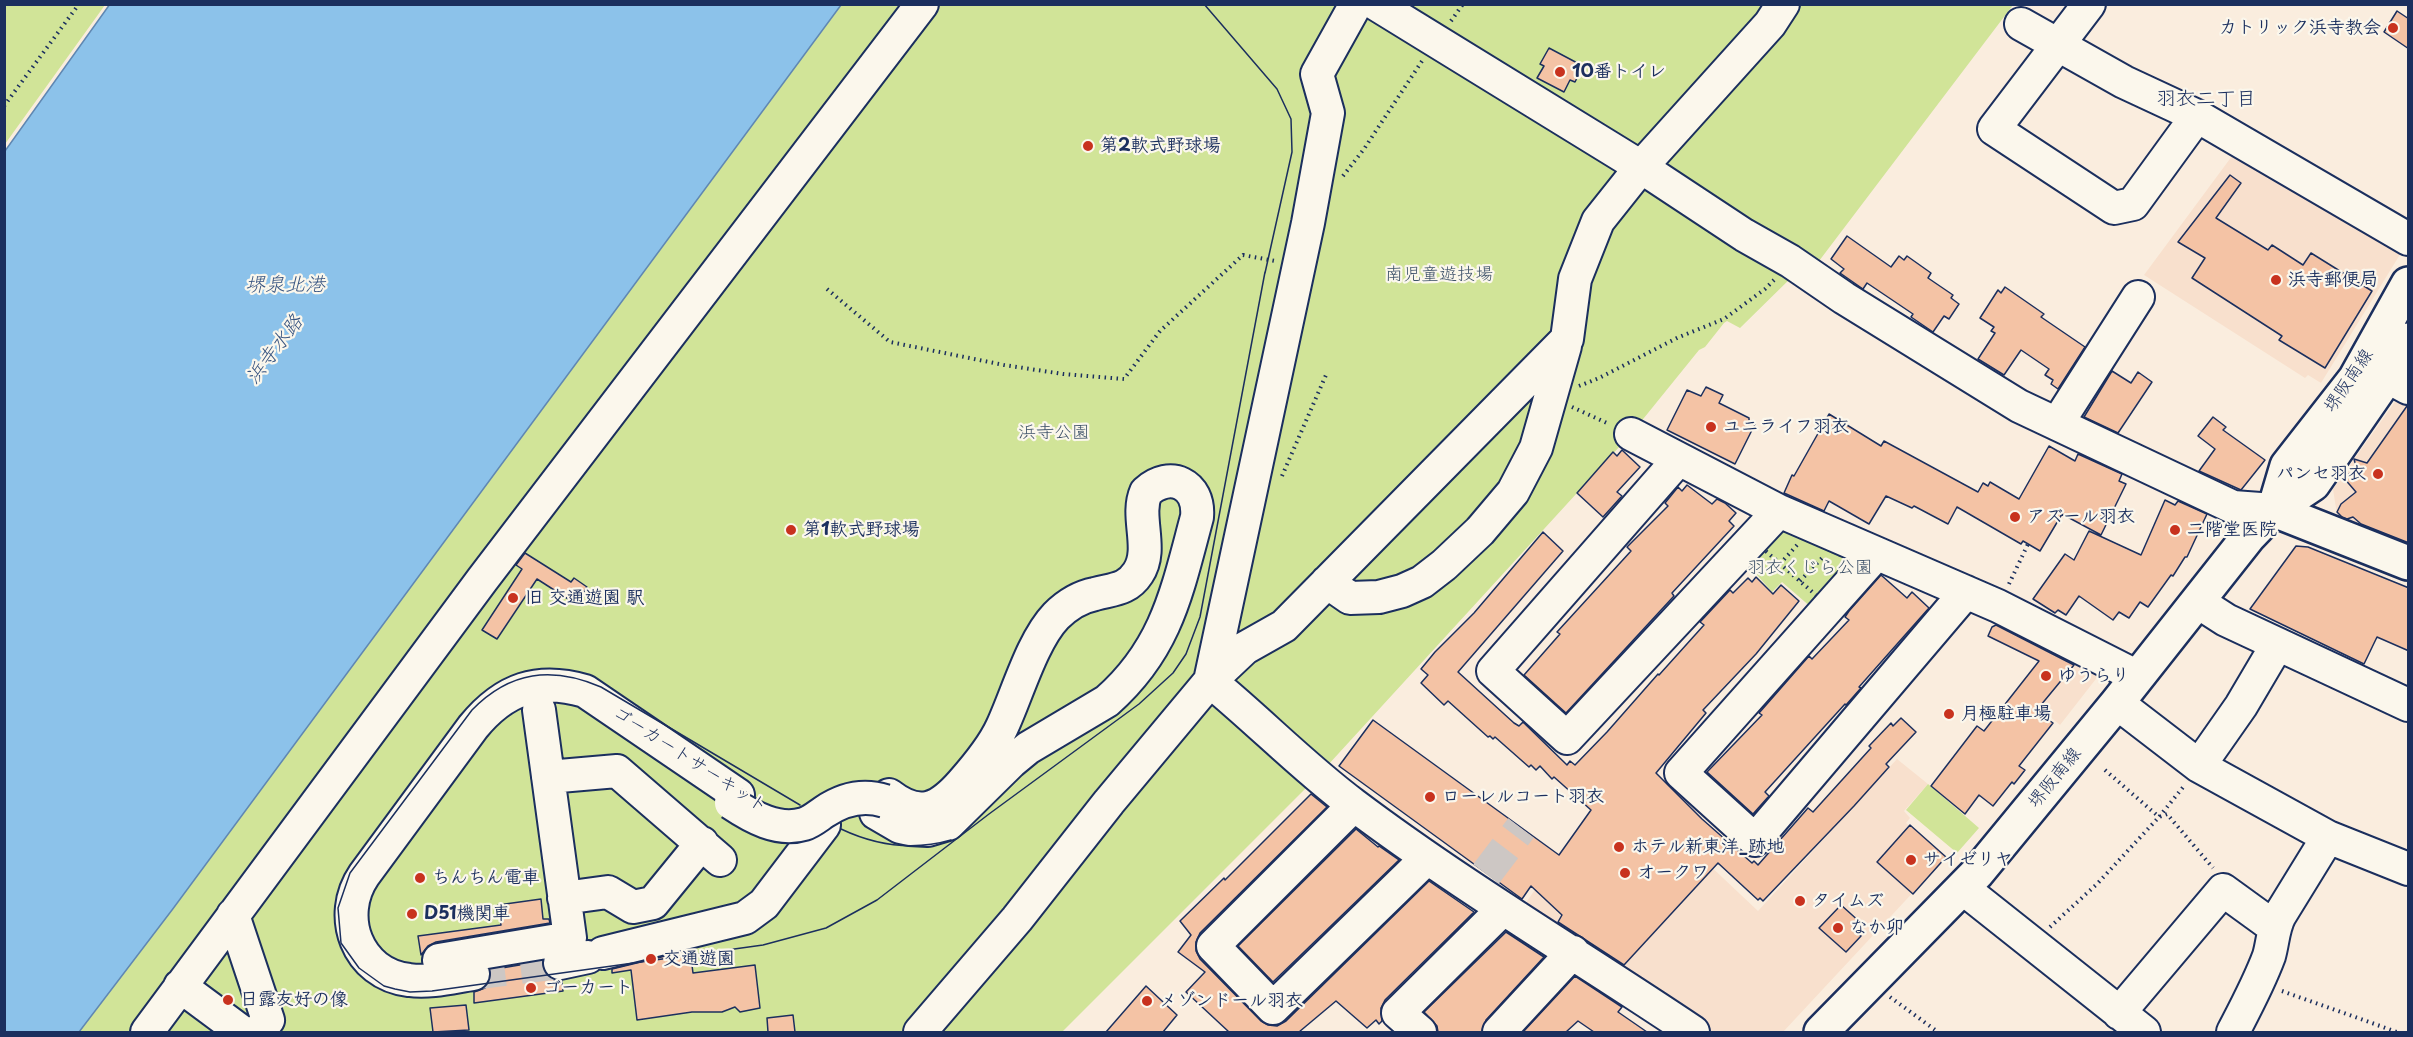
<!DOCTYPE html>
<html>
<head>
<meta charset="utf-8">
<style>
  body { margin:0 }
  #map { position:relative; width:2413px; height:1037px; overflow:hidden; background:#faedde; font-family:"Playpen Sans",sans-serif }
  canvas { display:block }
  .frame { position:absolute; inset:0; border:6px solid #1b2f5e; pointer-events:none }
</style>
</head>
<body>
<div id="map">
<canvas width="2413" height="1037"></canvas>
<div class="frame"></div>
</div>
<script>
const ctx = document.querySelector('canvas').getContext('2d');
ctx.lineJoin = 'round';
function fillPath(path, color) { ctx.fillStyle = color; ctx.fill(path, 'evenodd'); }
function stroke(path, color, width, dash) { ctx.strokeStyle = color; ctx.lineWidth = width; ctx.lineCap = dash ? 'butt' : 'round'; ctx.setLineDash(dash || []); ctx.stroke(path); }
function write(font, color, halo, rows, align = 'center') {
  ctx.font = font + ' "Playpen Sans","Klee One",sans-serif'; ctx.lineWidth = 4.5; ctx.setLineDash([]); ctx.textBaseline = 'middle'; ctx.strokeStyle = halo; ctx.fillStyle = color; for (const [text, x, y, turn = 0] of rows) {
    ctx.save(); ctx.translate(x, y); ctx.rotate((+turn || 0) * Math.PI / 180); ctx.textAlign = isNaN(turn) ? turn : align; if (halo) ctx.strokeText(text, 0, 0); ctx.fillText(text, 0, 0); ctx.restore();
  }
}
const built = new Path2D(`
  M2235 152 2404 248 2321 383 2308 375 2305 378 2144 275Z
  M2402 392 2408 394V546L2338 521 2333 489Z
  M2049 648 2099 675 2060 725 2017 689Z
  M1897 759 1928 784 1904 811 1910 818 1906 823 1946 857 1783 1032H1707L1516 917 1598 799 1704 860 1758 911Z`);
const green = new Path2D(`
  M5 4 105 5 5 144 4 5Z
  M841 5H2013L1816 265 1797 272 1740 328 1727 321 1724 323 1705 347 1699 350 1631 434 1317 777 1062 1032H79L172 910Z
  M1778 523 1854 555 1812 608 1782 582 1772 592 1744 560Z
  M1928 784 1979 828 1957 853 1906 810Z`);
const water = new Path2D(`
  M110 4 841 5 172 910 79 1032H5V151Z`);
const building = new Path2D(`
  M2397 11 2409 19V49L2384 32Z
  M1549 48 1583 66 1575 82 1570 80 1564 92 1537 78 1544 66 1540 64Z
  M2230 175 2241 183 2216 218 2268 250 2272 245 2303 265 2311 253 2372 291 2325 368 2279 340 2282 336 2192 278 2205 258 2178 242Z
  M1847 236 1891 267 1899 256 1904 260 1907 256 1931 273 1928 278 1953 295 1951 298 1959 304 1949 319 1944 316 1933 332 1911 317 1913 314 1867 283 1863 289 1840 273 1844 269 1831 259Z
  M2005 287 2044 314 2041 317 2085 347 2058 389 2051 384 2053 380 2045 375 2049 369 2021 350 2004 375 1978 359 1995 333 1991 331 1994 327 1980 318 1998 290 2001 293Z
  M2112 371 2131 383 2138 372 2152 382 2118 433 2084 417Z
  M1706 387 1723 395 1719 403 1749 418V420L1755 424 1735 464 1667 430 1687 390 1701 396Z
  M2407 406H2409V543L2361 524 2353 517 2347 519 2342 517 2337 512 2341 504 2356 492 2343 477 2357 470 2354 459 2367 463Z
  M1829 414 1881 446 1884 441 1978 492 1983 483 1988 486 1990 482 2019 499 2049 446 2075 461 2078 454 2122 474 2119 481 2126 484 2101 535 2062 514 2040 551 2023 541 2021 544 1957 507 1948 524 1914 506 1912 508 1886 496 1869 524 1829 501 1824 511 1784 493 1792 475 1794 476Z
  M2213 417 2226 427 2223 430 2265 460 2241 490 2199 471 2215 449 2198 436Z
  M1622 450 1640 467 1617 492 1622 496 1603 517 1577 493 1613 452 1617 456Z
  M1687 485 1712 504 1717 499 1725 503 1736 513 1729 521 1734 526 1672 593 1674 596 1566 713 1524 675 1560 634 1557 632 1631 551 1627 547 1668 506 1665 503 1678 487 1682 491Z
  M2165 500 2175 505 2178 501 2207 514 2187 557H2185L2173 576 2171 575 2148 607 2140 602 2129 618 2119 612 2113 620 2079 596 2066 615 2058 610 2055 613 2033 599 2065 554 2074 560 2089 531 2141 555Z
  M1543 532 1563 551 1458 672 1514 723 1519 726 1523 722 1567 765 1570 761 1575 765 1607 732 1658 674 1659 675 1704 625 1700 622 1730 590 1733 593 1748 578 1752 582 1756 577 1773 594 1781 585 1799 601 1756 654 1703 710 1706 713 1656 773 1702 819 1752 863 1754 861 1758 865 1808 808 1813 812 1871 748 1869 746 1891 723 1893 726 1901 718 1916 732 1886 764 1889 767 1854 806 1763 901 1760 898 1758 900 1718 863 1624 965 1558 922 1562 915 1531 886 1522 899 1339 766 1373 720 1559 855 1591 810 1554 777 1552 779 1540 766 1536 770 1531 765 1529 767 1495 737 1493 739 1490 736 1488 737 1448 701 1444 705 1421 683 1428 675 1421 669 1435 652 1474 613Z
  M2296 546 2308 547 2409 588V651L2377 637 2364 664 2250 609Z
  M525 553 571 582 574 578 587 587 576 604 537 579 497 639 482 630 522 569 516 565Z
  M1881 575 1907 598 1912 592 1929 608 1859 687 1861 688 1846 705 1845 704 1765 792 1769 796 1753 814 1707 772 1762 715 1759 713 1809 656 1812 659 1849 620 1845 617 1849 611Z
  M1996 625 2074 665 2036 711 2053 723 2019 766 2025 770 2014 784 2012 782 1993 806 1979 795 1965 814 1931 786 1977 726 1984 731 2039 661 1988 636 1992 627Z
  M1311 794 1327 807 1200 933 1196 942V951L1200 959 1261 1021 1268 1025 1277 1026 1286 1021 1429 881 1474 912 1385 1000 1381 1008 1382 1021 1379 1024 1376 1020 1367 1028 1336 1001 1299 1032H1229L1186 992 1205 972 1178 952 1191 935 1180 921 1224 878 1225 880Z
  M1910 825 1946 857 1913 894 1877 862Z
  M1356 829 1378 847 1379 846 1399 860 1273 982 1238 946Z
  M541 899 543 919H549L550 923 436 942 428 946 421 955 418 936 501 925 498 905Z
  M1841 905 1861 923 1854 929 1861 936 1846 952 1819 928Z
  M1506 932 1544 957 1486 1020 1482 1032H1438L1437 1026 1424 1012Z
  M690 950 693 973 755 965 760 1008 740 1012 735 1007 722 1012H692L637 1020 631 970 612 973V969Z
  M543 961V967L547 975 554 980 562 981 563 991 474 1003V992L485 988 490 980V970Z
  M1575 976 1622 1007 1618 1012 1647 1032H1594L1578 1021 1566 1032H1523Z
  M1146 986 1177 1015 1163 1032H1106Z
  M466 1005 469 1030 433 1032 430 1008Z
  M793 1015 795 1032H768L767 1018Z`);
const minorTunnel = new Path2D(`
  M1486 874 1521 828
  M473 974 560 963`);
const path = new Path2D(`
  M1451 21 1463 4
  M4 106 79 4
  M1343 176 1364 149 1422 61
  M827 289 890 342 1004 365 1063 374 1124 379 1160 331 1243 255 1275 261
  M1579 386 1599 378 1679 337 1724 319 1765 289 1774 280
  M1572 407 1609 424
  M1282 476 1326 375
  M1785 529 1845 557 1847 567 1818 597 1760 546 1773 530Z
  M1780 564 1797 545
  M1800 581 1823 557
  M2009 584 2028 544
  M2105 770 2159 817 2184 786
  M2050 927 2097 884 2159 817 2167 814 2213 868
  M2282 991 2397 1032
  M1890 997 1938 1032`);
const minor = new Path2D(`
  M1376 4 1641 167 1744 235 1790 261 1844 298 2019 406 2233 507 2274 510
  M2089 4 1994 129 2114 208 2133 204 2197 116
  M2021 24 2124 82 2197 116 2408 239
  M2379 372 2408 388
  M2057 424 2138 297
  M1631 434 1779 511 1998 606 2136 676
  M1678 460 1493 671 1567 738 1779 511
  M1876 554 1681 773 1755 840 1966 592
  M1327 582 1350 598 1379 597 1402 591 1422 582 1444 565 1480 531 1513 492 1536 448 1565 346
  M2198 602 2226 620 2408 705
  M1210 681 1308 223 1328 113 1317 74 1356 4
  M1210 681C1259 721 1303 767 1354 805 1463 887 1580 956 1693 1032
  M2117 703 2199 766 2328 837 2408 869
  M2199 766 2241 706 2277 645
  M548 777 617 771 720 860
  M1354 805 1213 946 1273 1008 1427 858
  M876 813 900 827 909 829 928 830 948 824 1011 762 1028 748 1107 701C1167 648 1177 591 1197 517 1200 484 1170 470 1146 492 1135 517 1154 549 1138 573 1127 590 1113 589 1095 594 1080 597 1067 605 1056 616 1032 641 1017 695 1002 727 993 747 977 766 962 783 939 809 920 819 889 795
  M1970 894 2144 1032
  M564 898 608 892 633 907 653 903 702 843
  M233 915 268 1020 258 1032
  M603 953 745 918 764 904 824 825
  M439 960 570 938 539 710
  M560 963 588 957
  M473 974C453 977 430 983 409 980 357 974 336 916 364 875L473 727C504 689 538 677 585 691L738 795
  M180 986 242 1032
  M2119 1013 2223 890 2274 927
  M147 1032 482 580 922 4
  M920 1032 1017 919 1109 802 1210 681 1245 648 1284 626 1567 339 1575 279 1598 221 1641 167 1770 24 1783 4
  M1420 1032 1398 1013 1503 909
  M1499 1032 1573 952
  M2233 1032C2246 1007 2259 983 2269 956 2273 942 2273 928 2280 915L2328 837`);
const major = new Path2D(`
  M2274 510 2287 466 2355 379 2408 284
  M2274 510 2408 563
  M1821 1032 1977 873 2117 703 2249 536 2274 510 2313 484 2387 377 2408 340`);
const tram = new Path2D(`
  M1204 4 1277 89 1291 119 1292 152 1265 273
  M800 805 601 687C552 666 510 671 472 710L350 873 338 908 341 943 359 968 384 986 395 989 410 992 432 991 763 945 826 928 877 900 989 814 1139 704 1173 673 1186 654 1200 617 1265 272
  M841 829C877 846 913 851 951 840`);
const minorBridge = new Path2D(`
  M731 803C752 817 778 832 804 824 811 822 818 816 824 812 843 799 863 794 885 801`);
const markers = [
  [2393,28,6,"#c8321e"],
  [1560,72,6,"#c8321e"],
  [1088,146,6,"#c8321e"],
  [2276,280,6,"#c8321e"],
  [1711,427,6,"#c8321e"],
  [2378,474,6,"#c8321e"],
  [2015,517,6,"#c8321e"],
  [791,530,6,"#c8321e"],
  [2175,530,6,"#c8321e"],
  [513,598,6,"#c8321e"],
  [2046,676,6,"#c8321e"],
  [1949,714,6,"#c8321e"],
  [1430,797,6,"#c8321e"],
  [1619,847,6,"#c8321e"],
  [1911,860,6,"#c8321e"],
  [1625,873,6,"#c8321e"],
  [420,878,6,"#c8321e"],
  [1800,901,6,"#c8321e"],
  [412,914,6,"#c8321e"],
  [1838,928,6,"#c8321e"],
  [651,959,6,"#c8321e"],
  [531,988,6,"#c8321e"],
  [228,1000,6,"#c8321e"],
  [1147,1001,6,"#c8321e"]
];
const poiNames = [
  ["カトリック浜寺教会",2381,28,"right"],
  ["10番トイレ",1572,72],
  ["第2軟式野球場",1100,146],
  ["浜寺郵便局",2288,280],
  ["ユニライフ羽衣",1723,427],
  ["パンセ羽衣",2366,474,"right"],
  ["アズール羽衣",2027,517],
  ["第1軟式野球場",803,530],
  ["二階堂医院",2187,530],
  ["旧 交通遊園 駅",525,598],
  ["ゆうらり",2058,676],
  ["月極駐車場",1961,714],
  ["ローレルコート羽衣",1442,797],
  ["ホテル新東洋_跡地",1631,847],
  ["サイゼリヤ",1923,860],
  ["オークワ",1637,873],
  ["ちんちん電車",432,878],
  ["タイムズ",1812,901],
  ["D51機関車",424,914],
  ["なか卯",1850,928],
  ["交通遊園",663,959],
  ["ゴーカート",543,988],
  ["日露友好の像",240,1000],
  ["メゾンドール羽衣",1159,1001]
];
const parkNames = [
  ["南児童遊技場",1439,275],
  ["浜寺公園",1054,433],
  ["羽衣くじら公園",1810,568]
];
const streetNames = [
  ["堺阪南線",2349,381,-56],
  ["ゴーカートサーキット",690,760,33],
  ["堺阪南線",2055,778,-51]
];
const neighbourhoodNames = [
  ["羽衣二丁目",2206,99]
];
const waterNames = [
  ["堺泉北港",285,285],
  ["浜寺水路",275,350,-53]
];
fillPath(built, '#f8e0cd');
fillPath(green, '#d1e498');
fillPath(water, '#8cc2ea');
stroke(water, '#5f87b2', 1.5);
fillPath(building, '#f4c3a5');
stroke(building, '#1b2f5e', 1.5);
stroke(minorTunnel, '#cdc7c4', 32, [32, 16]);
stroke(minor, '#1b2f5e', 36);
stroke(major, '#1b2f5e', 38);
stroke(path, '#1b2f5e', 4, [1.5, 4.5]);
stroke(minor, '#fbf7ec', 32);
stroke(major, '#fbf7ec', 33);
stroke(tram, '#1b2f5e', 1.5);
stroke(minorBridge, '#1b2f5e', 36, []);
stroke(minorBridge, '#fbf7ec', 32);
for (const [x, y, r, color] of markers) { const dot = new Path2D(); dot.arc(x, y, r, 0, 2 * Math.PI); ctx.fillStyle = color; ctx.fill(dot); stroke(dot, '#fbf7ec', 2); }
write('bold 18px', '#1b2f5e', '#fbf7ec', poiNames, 'left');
write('18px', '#3f536a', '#fbf7ec', parkNames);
write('18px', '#1b2f5e', '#fbf7ec', streetNames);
write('20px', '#1b2f5e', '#fbf7ec', neighbourhoodNames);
write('italic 20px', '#375481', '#fbf7ec', waterNames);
</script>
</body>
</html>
